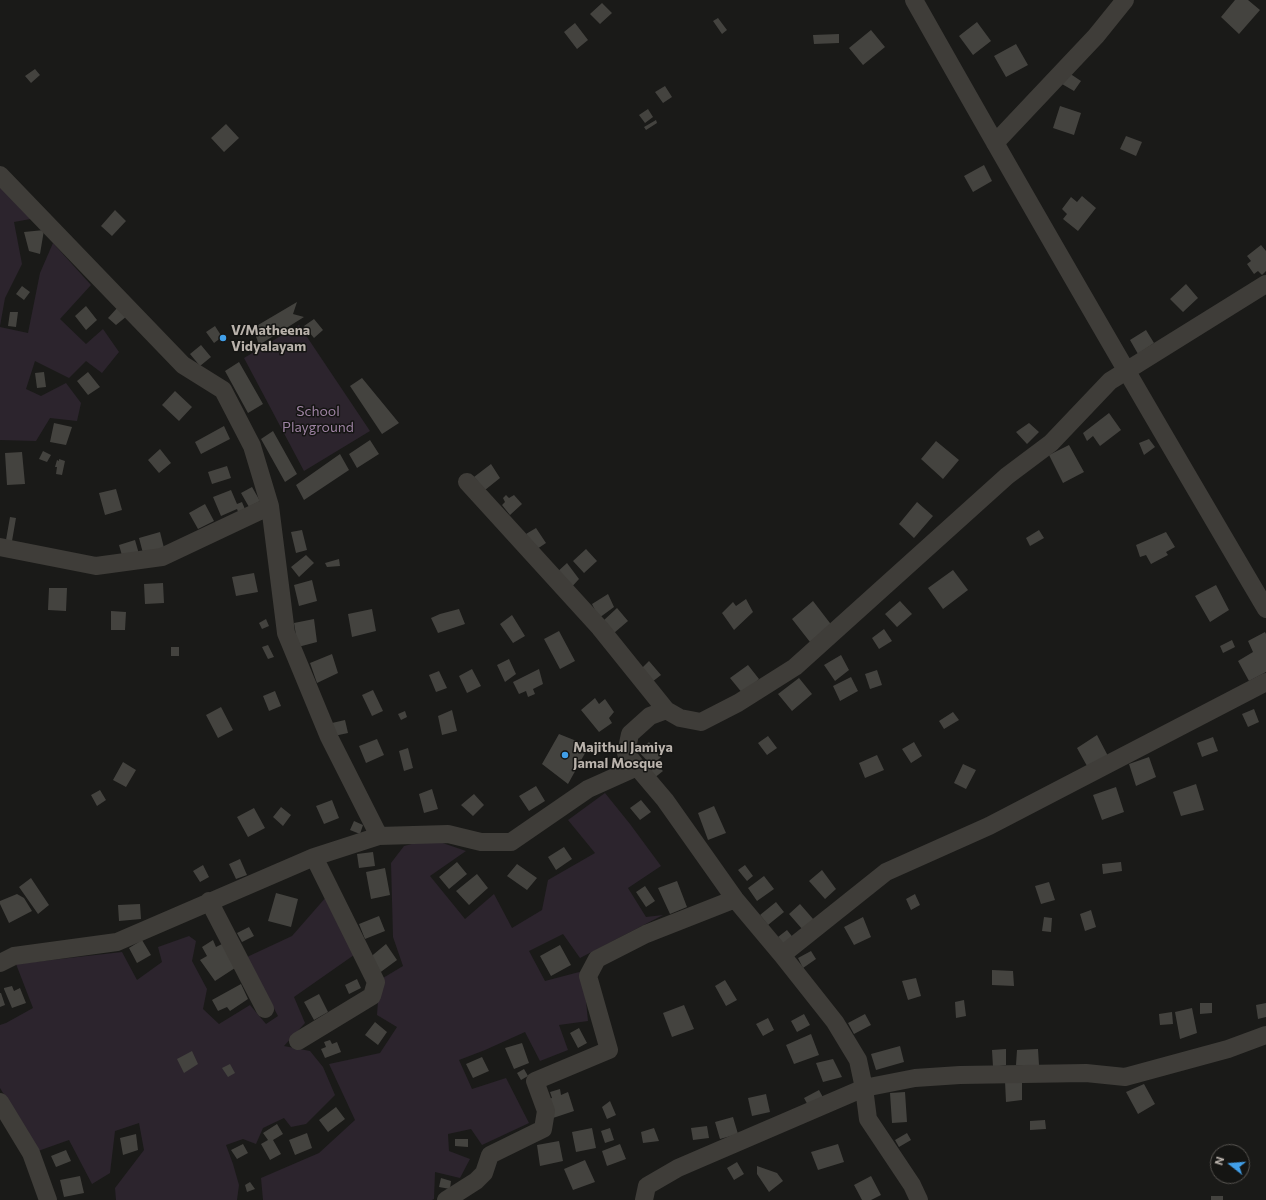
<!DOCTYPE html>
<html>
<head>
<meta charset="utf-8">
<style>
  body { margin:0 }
  #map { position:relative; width:1266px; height:1200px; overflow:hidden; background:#1a1a18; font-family:Commissioner,sans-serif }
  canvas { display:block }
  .north { position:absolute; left:1210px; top:1144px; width:40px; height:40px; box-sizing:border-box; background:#151513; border:1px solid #575450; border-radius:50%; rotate:287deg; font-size:11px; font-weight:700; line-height:16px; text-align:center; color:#b9b2ab }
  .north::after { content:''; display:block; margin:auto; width:14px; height:18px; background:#419fe9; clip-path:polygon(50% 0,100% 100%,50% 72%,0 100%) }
</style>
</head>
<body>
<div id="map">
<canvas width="1266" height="1200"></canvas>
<div class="north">N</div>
</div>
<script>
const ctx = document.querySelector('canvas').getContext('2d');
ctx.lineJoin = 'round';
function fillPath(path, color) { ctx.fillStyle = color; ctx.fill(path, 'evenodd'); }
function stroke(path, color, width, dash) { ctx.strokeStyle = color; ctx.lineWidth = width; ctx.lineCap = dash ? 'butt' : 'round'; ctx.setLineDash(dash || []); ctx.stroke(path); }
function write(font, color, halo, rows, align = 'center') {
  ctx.font = font + ' Commissioner,sans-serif'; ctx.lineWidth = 3; ctx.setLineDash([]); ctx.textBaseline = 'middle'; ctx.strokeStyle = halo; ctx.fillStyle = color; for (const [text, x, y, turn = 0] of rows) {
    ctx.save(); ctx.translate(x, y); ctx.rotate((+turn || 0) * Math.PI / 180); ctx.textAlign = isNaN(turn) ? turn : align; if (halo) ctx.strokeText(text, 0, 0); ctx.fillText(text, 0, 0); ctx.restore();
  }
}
const green = new Path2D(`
  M0 184 36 218 14 222 22 264 5 298 0 326Z
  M53 243 91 285 60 319 86 344 103 329 119 352 102 373 86 361 69 378 35 361 26 389 41 396 66 383 81 403 77 421 50 418 36 441 0 440V327L28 333 40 273Z
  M299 325 370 431 304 471 244 358Z
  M605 793 630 824 661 866 628 888 646 917 663 915 580 958 563 934 529 951 545 981 583 971 588 1021 559 1025 568 1050 540 1061 525 1032 485 1050 459 1060 472 1089 506 1078 529 1123 482 1145 471 1129 448 1134 449 1151 470 1159 460 1178 435 1172 434 1199 432 1200H263L261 1178 319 1153 355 1120 329 1064 380 1053 397 1027 377 1015 378 1001 383 978 403 966 393 937 391 863 404 846 431 839 466 851 430 876 465 919 494 894 512 928 542 910 548 880 595 853 568 820Z
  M327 896 354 955 294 997 305 1023 284 1046 310 1051 323 1067 335 1095 306 1124 291 1127 284 1118 263 1128 256 1144 243 1139 226 1145 233 1164 239 1185 237 1200H116L115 1188 144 1150 139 1123 115 1131 110 1173 92 1184 69 1140 38 1151 0 1088V1025L6 1023 33 1008 16 964 122 952 137 980 162 962 158 947 189 936 196 941 192 961 207 989 203 1009 219 1024 250 1005 266 1024 278 1016 247 957 292 936Z`);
const building = new Path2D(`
  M1235 0H1248L1260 10 1239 34 1221 17Z
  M602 3 612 13 600 24 590 14Z
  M718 18 727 30 722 34 713 21Z
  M977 22 991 41 973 55 959 36Z
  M575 23 588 40 577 49 564 32Z
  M871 30 885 47 863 65 849 48Z
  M839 34V43L814 44 813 35Z
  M1016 44 1028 65 1006 77 994 56Z
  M35 69 40 75 31 83 25 76Z
  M1069 73 1081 81 1074 91 1062 84Z
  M665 86 672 97 663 103 655 92Z
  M1060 106 1081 113 1074 135 1053 128Z
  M648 109 653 117 645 123 639 115Z
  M656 120 657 123 646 130 644 127Z
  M226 124 239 138 224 152 211 138Z
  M1126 136 1142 142 1136 156 1120 149Z
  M984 165 992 181 973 192 964 176Z
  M1082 196 1096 208 1078 231 1063 219 1067 214 1062 209 1071 197 1077 202Z
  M115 210 126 221 112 236 101 226Z
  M44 230 40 254 29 251 24 232Z
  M1261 245 1266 251V271L1262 275 1258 271 1254 274 1247 264 1251 261 1247 256Z
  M1186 284 1198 298 1183 312 1170 299Z
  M22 286 30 292 24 300 16 294Z
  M297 302 293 314 304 317 259 345 253 328Z
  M86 306 97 320 86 330 75 316Z
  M118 307 127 316 116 325 108 318Z
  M10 312H18L16 327 8 326Z
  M314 319 323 330 314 338 304 326Z
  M215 326 222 337 214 343 206 332Z
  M1146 330 1154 343 1138 354 1130 340Z
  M201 345 211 357 200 366 190 354Z
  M239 362 263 404 248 413 225 371Z
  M44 372 46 387 37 388 35 373Z
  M88 372 100 387 88 395 77 381Z
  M362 378 399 423 382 434 350 386Z
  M175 391 192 407 179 421 162 405Z
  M1109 413 1121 430 1100 446 1093 436 1087 441 1083 433Z
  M54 423 72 427 66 445 50 442Z
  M1029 423 1039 432 1027 444 1016 432Z
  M224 426 230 439 201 454 195 442Z
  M273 431 297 474 285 482 261 439Z
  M1149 439 1155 447 1144 455 1139 443Z
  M370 440 379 454 357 468 349 454Z
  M936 441 959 460 943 479 921 459Z
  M1069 445 1084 472 1063 483 1049 455Z
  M160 449 171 463 159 473 148 460Z
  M43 451 51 455 47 462 39 459Z
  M22 452 25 484 7 485 5 453Z
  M340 454 349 470 304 500 296 485Z
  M59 459 65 461 62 475 56 474 57 467H55L57 460 59 461Z
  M491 464 500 478 485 490 474 477Z
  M227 466 231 478 212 484 208 472Z
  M252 487 260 501 249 507 241 493Z
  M116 489 122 510 105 515 99 493Z
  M231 490 237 504 242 502 247 514 240 517 237 509 221 516 213 497Z
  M506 495 509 498 514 495 522 504 510 515 502 505 505 502 503 498Z
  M917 502 933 516 914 538 899 524Z
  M205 504 214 521 198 529 189 513Z
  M10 517 16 518 12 541 6 540Z
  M536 528 546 543 537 549 526 534Z
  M302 530 307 550 296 553 291 532Z
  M1039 530 1044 538 1030 546 1026 538Z
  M160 532 165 552 144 557 139 538Z
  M1166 532 1175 547 1166 552 1168 555 1151 564 1146 555 1140 557 1136 545Z
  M135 540 139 554 123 559 119 545Z
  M586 549 597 561 584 573 573 561Z
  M306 555 314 563 299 577 291 567Z
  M339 559 340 566 327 567 325 563Z
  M567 563 579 579 569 590 555 574Z
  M953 570 968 590 943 609 928 588Z
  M254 573 258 592 236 596 232 577Z
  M312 580 317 601 299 606 294 585Z
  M163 583 164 603 145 604 144 584Z
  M1216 585 1229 610 1210 622 1195 596Z
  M49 588H67L66 611 48 610Z
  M608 594 614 607 599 618 592 604Z
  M746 599 753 612 734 630 722 613 733 602 736 606Z
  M813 601 833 627 810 642 792 619Z
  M900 601 912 614 897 627 885 614Z
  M617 608 628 621 614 633 603 621Z
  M372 609 376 631 352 637 348 614Z
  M459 609 465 624 438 633 431 618 440 614Z
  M111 611 126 612 125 630H111Z
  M512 615 525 636 513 643 500 624Z
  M266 619 269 626 262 629 259 623Z
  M314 619 317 642 298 647 294 623Z
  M884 629 892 641 879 649 872 638Z
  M559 631 575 661 560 669 544 639Z
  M1265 632 1266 634V672L1249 681 1238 661 1253 652 1248 641Z
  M1232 640 1235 647 1223 653 1220 646Z
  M268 645 274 657 268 659 262 647Z
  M171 647H179V656H171Z
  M332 654 338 673 317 683 310 663Z
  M841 655 849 670 835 681 824 665Z
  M509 659 516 674 505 682 497 665Z
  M649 661 661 675 652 682 641 669Z
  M748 665 759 679 743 694 730 678Z
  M472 669 481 686 467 693 459 676Z
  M539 669 543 684 533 689 535 694 528 697 526 691 519 694 513 682Z
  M877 670 882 685 870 689 865 674Z
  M439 671 447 688 436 692 429 675Z
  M851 677 858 691 840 701 833 686Z
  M799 678 812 694 792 711 778 694Z
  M373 690 383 711 372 716 362 695Z
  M275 691 281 706 269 711 263 696Z
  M595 698 599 704 605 699 614 712 609 718 612 723 599 732 581 710Z
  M221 707 233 730 218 738 206 715Z
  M1254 709 1259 722 1248 727 1242 714Z
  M452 710 457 731 442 735 438 716Z
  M405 711 407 717 401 720 398 714Z
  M953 712 959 720 944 729 939 721Z
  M345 720 348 733 334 736 332 723Z
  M559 734 589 746 568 784 542 764Z
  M1097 735 1108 756 1087 766 1077 748Z
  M768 736 777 748 767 755 758 743Z
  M1213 737 1218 751 1202 757 1197 743Z
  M377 739 384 755 366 763 359 746Z
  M649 742 661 757 652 766 638 751Z
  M914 742 922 756 911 763 902 749Z
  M408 748 413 768 404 771 399 751Z
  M877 755 884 770 865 778 859 763Z
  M1149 757 1156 777 1136 786 1129 764Z
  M123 762 136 770 126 787 113 780Z
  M963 764 976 770 966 789 954 783Z
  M657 765 663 771 653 779 648 773Z
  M1196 784 1204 810 1181 816 1173 792Z
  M536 786 545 801 529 811 519 796Z
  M1116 787 1124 812 1102 820 1093 795Z
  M432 789 438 809 424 813 419 794Z
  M100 790 106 800 97 806 91 795Z
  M474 794 484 805 473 816 461 805Z
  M332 800 339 818 324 824 316 806Z
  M641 800 651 812 640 820 630 808Z
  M714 806 726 833 708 840 698 813Z
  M281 807 291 815 283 826 273 817Z
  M254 808 265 828 248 837 237 817Z
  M354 821 363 825 360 834 350 830Z
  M564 847 572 859 556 870 548 857Z
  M373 852 375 866 359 868 357 854Z
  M240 859 247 875 236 879 229 864Z
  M457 862 467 874 449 889 439 877Z
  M1121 862 1122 871 1103 874 1102 864Z
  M517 864 537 878 527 890 507 876Z
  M203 865 209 877 200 882 193 871Z
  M745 865 753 876 747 881 738 870Z
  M385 868 390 895 371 899 366 872Z
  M822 870 836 889 825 899 809 881Z
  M477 874 488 888 469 905 456 891Z
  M764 876 774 889 757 901 748 888Z
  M31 878 49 905 38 914 19 887Z
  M677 881 687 907 670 914 658 888Z
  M1049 882 1055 900 1041 904 1035 886Z
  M645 886 655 901 646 907 636 892Z
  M276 893 298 899 291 927 268 921Z
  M17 894 24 898 32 911 9 923 0 904V901Z
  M915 894 920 905 911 910 906 899Z
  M776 902 784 912 768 925 760 915Z
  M140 904 141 919 119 921 118 905Z
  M800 904 814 920 803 930 789 914Z
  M1091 910 1096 927 1085 931 1080 914Z
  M379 916 385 931 365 939 359 924Z
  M863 917 871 937 854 945 844 927Z
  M1044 917 1052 918 1051 932 1042 931Z
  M249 927 254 936 242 942 237 933Z
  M787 930 795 940 786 947 778 937Z
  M142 940 151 955 137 963 129 948Z
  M213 940 216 947 224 943 238 966 215 981 200 960 207 956 202 947Z
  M386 944 397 960 378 974 368 959Z
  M560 945 571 965 551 976 540 956Z
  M811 951 816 959 803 968 798 958Z
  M992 970 1013 971 1014 986 992 985Z
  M916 978 921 996 908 1000 902 981Z
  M357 979 361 988 349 994 345 985Z
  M725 980 737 1000 726 1006 715 986Z
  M241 984 248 999 230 1011 227 1007 218 1011 212 1000Z
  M12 986 14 991 20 988 26 1003 12 1008 4 989V988Z
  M0 993H1L5 1005 0 1007Z
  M319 994 328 1012 314 1020 304 1002Z
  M964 1000 966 1016 956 1018 955 1002Z
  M1200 1003H1212V1013L1200 1014Z
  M1266 1003V1017L1258 1019 1256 1005Z
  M684 1005 694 1029 672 1037 663 1013Z
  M1192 1008 1197 1033 1180 1039 1175 1012Z
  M1172 1012 1173 1024 1160 1025 1159 1014Z
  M804 1014 810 1025 797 1032 791 1021Z
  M865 1014 871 1025 854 1034 848 1023Z
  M768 1018 774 1030 763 1036 756 1024Z
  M375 1022 387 1032 378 1045 365 1035Z
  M579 1028 587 1043 578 1048 570 1033Z
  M811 1034 819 1055 794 1064 786 1045Z
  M330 1040 332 1044 337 1042 341 1052 325 1058 321 1049 326 1047 324 1042Z
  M522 1043 529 1063 514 1069 505 1048Z
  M900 1046 904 1062 876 1070 871 1054Z
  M1006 1049V1065L993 1067 992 1050Z
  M1038 1049 1039 1065H1016L1017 1050Z
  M192 1051 198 1064 184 1073 177 1059Z
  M482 1057 489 1071 473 1078 466 1064Z
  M833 1059 842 1077 823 1082 816 1063Z
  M230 1064 235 1073 228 1077 222 1068Z
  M524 1069 528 1076 521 1080 517 1073Z
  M1022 1080V1100L1006 1102 1005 1081Z
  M1144 1084 1155 1104 1138 1114 1126 1092Z
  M560 1089 561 1095 568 1092 574 1111 553 1118 547 1099 552 1098 550 1092Z
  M819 1090 825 1101 810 1109 804 1098Z
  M905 1092 907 1122 892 1123 890 1093Z
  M766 1094 770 1112 752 1116 748 1098Z
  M610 1101 616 1115 607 1119 602 1107Z
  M336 1107 345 1119 328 1132 319 1120Z
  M733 1117 738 1134 720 1139 715 1122Z
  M1045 1120 1046 1129 1030 1130V1121Z
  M277 1124 283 1134 273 1140 281 1154 270 1160 261 1144 268 1140 263 1133Z
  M707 1126 709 1138 693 1140 691 1128Z
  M592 1128 596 1148 576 1152 572 1132Z
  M610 1128 614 1140 605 1143 601 1131Z
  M654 1128 659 1141 643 1143 641 1132Z
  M307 1133 312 1148 295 1155 289 1140Z
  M907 1133 911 1140 899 1147 895 1140Z
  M136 1134 138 1150 123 1155 120 1138Z
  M455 1139H468V1147L455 1146Z
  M559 1141 563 1161 540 1166 537 1145Z
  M243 1144 248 1153 237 1159 231 1150Z
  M620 1144 626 1159 607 1166 602 1151Z
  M838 1144 844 1162 818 1170 811 1152Z
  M66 1150 71 1161 56 1167 51 1156Z
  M585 1160 595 1182 573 1190 564 1169Z
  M737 1162 744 1174 734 1180 727 1168Z
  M757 1166 777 1173 783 1181 769 1192 757 1174Z
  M80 1176 84 1193 64 1197 60 1180Z
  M871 1176 881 1195 871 1200H862L854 1185Z
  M441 1178 451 1181 450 1189 439 1187Z
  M250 1182 255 1189 247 1192 245 1185Z
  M1211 1196H1223V1200H1211Z`);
const minor = new Path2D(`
  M914 0C1029 204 1147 407 1266 609
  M995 143 1096 36 1125 0
  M0 175 183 365 223 390 252 446 270 506 286 633 329 737 379 836
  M467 482 600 628 666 710
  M0 547 96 566 162 557 270 506
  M637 767 626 753 630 734 650 716 666 710 680 718 701 722 738 703 795 667 1007 476 1051 443 1110 381 1266 284
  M209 901 265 1009
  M782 955 886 872 989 826 1266 682
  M0 963 14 956 117 942 314 857 379 836 448 834 481 842H511L588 789 637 767 665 800 735 899 782 955 835 1022 858 1060 864 1088 868 1119 912 1185 919 1200
  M298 1041 372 996 376 982 314 857
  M0 1102 31 1153 48 1200
  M446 1200 476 1181 484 1173 490 1155 543 1129 546 1111 535 1081 609 1050 588 976 597 959 646 934 735 899
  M644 1200 647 1186 678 1168 864 1088 915 1078 960 1075 1086 1073 1125 1077 1228 1049 1266 1035`);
const markers = [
  [223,338,4,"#419fe9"],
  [565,755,4,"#419fe9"]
];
const poiNames = [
  ["V/Matheena",231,330],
  ["Vidyalayam",231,346],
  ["Majithul Jamiya",573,747],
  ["Jamal Mosque",573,763]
];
const parkNames = [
  ["School",318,411],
  ["Playground",318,427]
];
fillPath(green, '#2c242d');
fillPath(building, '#44433f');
stroke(minor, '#3f3d39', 18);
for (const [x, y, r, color] of markers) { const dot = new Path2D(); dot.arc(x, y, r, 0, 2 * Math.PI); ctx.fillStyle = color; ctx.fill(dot); stroke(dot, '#151513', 1.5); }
write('bold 14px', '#b9b2ab', '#151513', poiNames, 'left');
write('14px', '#9e83a3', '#151513', parkNames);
</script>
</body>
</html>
